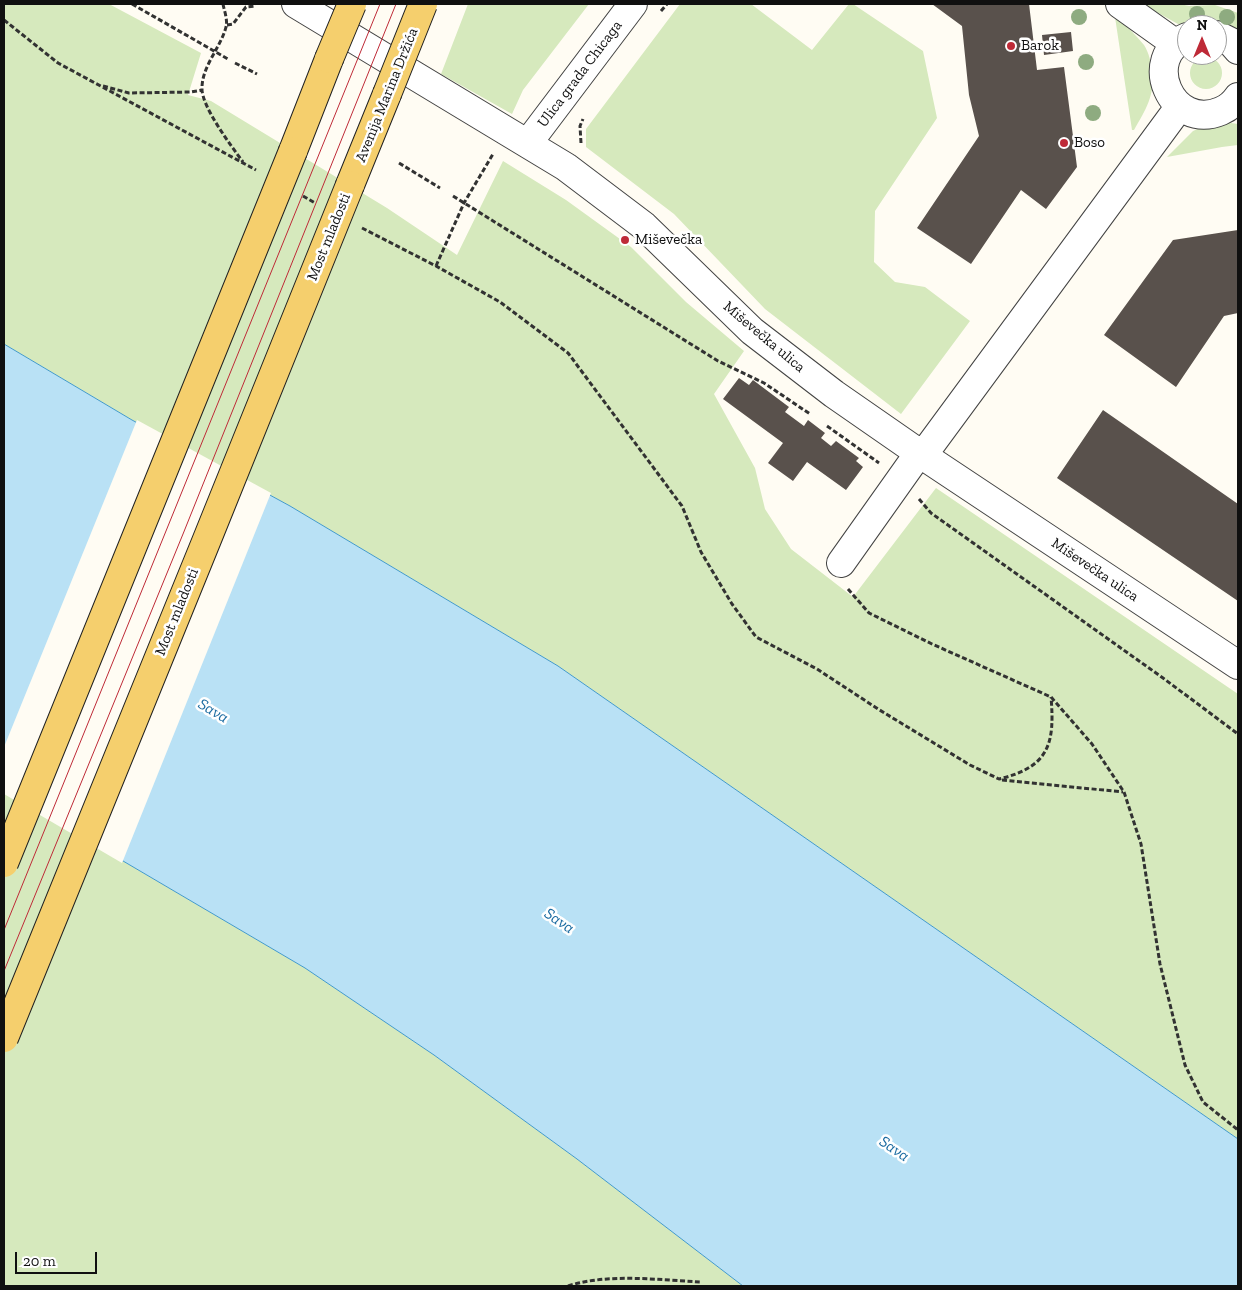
<!DOCTYPE html>
<html>
<head>
<meta charset="utf-8">
<style>
  body { margin:0 }
  #map { position:relative; width:1242px; height:1290px; overflow:hidden; background:#fffcf3; font-family:"Zilla Slab",serif }
  canvas { display:block }
  .frame { position:absolute; inset:0; border:5px solid #101010; pointer-events:none }
  .north { position:absolute; left:1177px; top:15px; width:50px; height:50px; box-sizing:border-box; background:#fff; border:1px solid #9f9f9f; border-radius:50%; rotate:0deg; font-size:14px; font-weight:700; line-height:20px; text-align:center; color:#101010 }
  .north::after { content:''; display:block; margin:auto; width:18px; height:22px; background:#be2a37; clip-path:polygon(50% 0,100% 100%,50% 72%,0 100%) }
  .scale { position:absolute; left:15px; top:1252px; width:82px; height:22px; box-sizing:border-box; border:2px solid #101010; border-top:0; padding-left:6px; font-size:15px; line-height:18px; white-space:nowrap; color:#101010; -webkit-text-stroke:4px #fff; paint-order:stroke }
</style>
</head>
<body>
<div id="map">
<canvas width="1242" height="1290"></canvas>
<div class="frame"></div>
<div class="north">N</div>
<div class="scale">20 m</div>
</div>
<script>
const ctx = document.querySelector('canvas').getContext('2d');
ctx.lineJoin = 'round';
function fillPath(path, color) { ctx.fillStyle = color; ctx.fill(path, 'evenodd'); }
function stroke(path, color, width, dash) { ctx.strokeStyle = color; ctx.lineWidth = width; ctx.lineCap = dash ? 'butt' : 'round'; ctx.setLineDash(dash || []); ctx.stroke(path); }
function write(font, color, halo, rows, align = 'center') {
  ctx.font = font + ' "Zilla Slab",serif'; ctx.lineWidth = 5; ctx.setLineDash([]); ctx.textBaseline = 'middle'; ctx.strokeStyle = halo; ctx.fillStyle = color; for (const [text, x, y, turn = 0] of rows) {
    ctx.save(); ctx.translate(x, y); ctx.rotate((+turn || 0) * Math.PI / 180); ctx.textAlign = isNaN(turn) ? turn : align; if (halo) ctx.strokeText(text, 0, 0); ctx.fillText(text, 0, 0); ctx.restore();
  }
}
const green = new Path2D(`
  M4 4H109L201 53 188 95 211 101 387 208 457 255 503 161 566 200 631 247 686 302 744 351 714 394 755 468 765 509 791 549 853 597 936 488 1238 694V1139L558 666 290 506 132 420 4 344Z
  M468 4H589L523 90 512 114 441 74Z
  M680 4H751L812 50 849 4H853L923 51 937 118 875 211 874 262 895 282 925 287 970 321 901 414 765 309 674 214 586 147V129Z
  M1142 4H1180L1189 6 1215 5 1238 13V36L1209 24 1184 26 1178 24Z
  M1117 16C1126 26 1136 35 1144 45 1149 53 1151 62 1152 71 1155 96 1146 109 1134 130H1132L1115 17Z
  M1190 73a16 16 0 1 1 32 0a16 16 0 1 1-32 0Z
  M1224 122 1238 124V145L1222 147 1167 157 1193 131 1204 126Z
  M4 791 305 968 434 1055 577 1159 743 1286H4Z`);
const water = new Path2D(`
  M4 344 132 420 290 506 558 666 1238 1139V1286H743L577 1159 434 1055 305 968 4 791Z`);
const pier = new Path2D(`
  M137 420 271 493 122 863 4 794V747Z`);
const building = new Path2D(`
  M932 4H1029L1037 70 1064 67 1077 167 1046 209 1021 190 971 264 917 228 979 136 969 95 962 26Z
  M1071 32 1073 51 1044 55 1042 35Z
  M1238 230V313L1224 316 1176 387 1104 335 1173 240Z
  M739 378 749 385 753 380 789 407 785 412 804 426 808 420 825 433 821 438 831 446 836 441 859 458 856 461 863 467 846 490 807 462 793 481 768 463 783 443 723 399Z
  M1103 410 1238 504V601L1057 478Z`);
const path = new Path2D(`
  M132 4 228 59
  M223 4C224 10 228 20 226 27 221 47 202 66 202 88 201 106 232 147 243 162
  M661 11 667 4
  M4 20 58 63 256 170
  M227 25 233 24 246 7 256 6
  M235 63 257 74
  M103 86 129 93 191 92 202 90
  M581 143 580 126 583 119
  M399 163 440 188
  M303 196 315 203
  M453 196 718 361 764 383 810 414
  M362 228 436 266 500 302 568 353 682 506 701 552 732 604 756 637 817 669 878 709 970 765 999 779C1049 767 1055 744 1051 697
  M436 266 464 203 493 154
  M827 426 879 463
  M919 499 931 513 1163 678 1238 734
  M848 589 869 613 932 644 1051 697 1092 744 1124 792 1141 844 1160 964 1185 1065 1203 1102 1238 1130
  M1002 780 1123 792
  M568 1286C608 1273 659 1280 701 1282`);
const minor = new Path2D(`
  M296 4 566 167 644 226 752 331 834 394 919 453 1238 665
  M1120 4 1176 44
  M1217 35 1231 42 1238 50
  M1187 37C1140 57 1171 132 1221 111 1228 108 1234 103 1238 97
  M528 143 633 4
  M923 455 1180 106
  M841 563 919 453`);
const major = new Path2D(`
  M293 151 329 59
  M350 185 387 94`);
const tram = new Path2D(`
  M4 930 380 4
  M4 971 183 534 396 4`);
const majorBridge = new Path2D(`
  M329 59 352 4
  M387 94 423 4
  M4 863 293 151
  M4 1038C118 754 237 470 350 185`);
const trees = [
  [1197,14],
  [1079,17],
  [1227,17],
  [1086,62],
  [1093,113]
];
const markers = [
  [1011,46,5,"#be2a37"],
  [1064,143,5,"#be2a37"],
  [625,240,5,"#be2a37"]
];
const poiNames = [
  ["Barok",1021,46],
  ["Boso",1074,143],
  ["Miševečka",635,240]
];
const streetNames = [
  ["Ulica grada Chicaga",580,74,-53],
  ["Avenija Marina Držića",387,95,-68],
  ["Most mladosti",329,237,-68],
  ["Miševečka ulica",764,337,40],
  ["Miševečka ulica",1095,570,34],
  ["Most mladosti",177,612,-68]
];
const waterNames = [
  ["Sava",213,711,31],
  ["Sava",559,921,34],
  ["Sava",894,1149,34]
];
fillPath(green, '#d6e9bd');
fillPath(water, '#b9e1f5');
stroke(water, '#4199cb', 1);
fillPath(pier, '#fffcf3');
fillPath(building, '#59514c');
stroke(minor, '#434343', 30);
stroke(major, '#212121', 30);
stroke(path, '#323232', 3, [5, 2.5]);
stroke(minor, '#fff', 28);
stroke(major, '#f5cf6d', 28);
stroke(tram, '#be2a37', 1);
stroke(majorBridge, '#212121', 30, []);
stroke(majorBridge, '#f5cf6d', 28);
ctx.fillStyle = '#8eab80';
for (const [x, y] of trees) { ctx.beginPath(); ctx.arc(x, y, 8, 0, 2 * Math.PI); ctx.fill(); }
for (const [x, y, r, color] of markers) { const dot = new Path2D(); dot.arc(x, y, r, 0, 2 * Math.PI); ctx.fillStyle = color; ctx.fill(dot); stroke(dot, '#fff', 2); }
write('15px', '#101010', '#fff', poiNames, 'left');
write('15px', '#101010', '#fff', streetNames);
write('italic 16px', '#1b6ba1', '#fff', waterNames);
</script>
</body>
</html>
